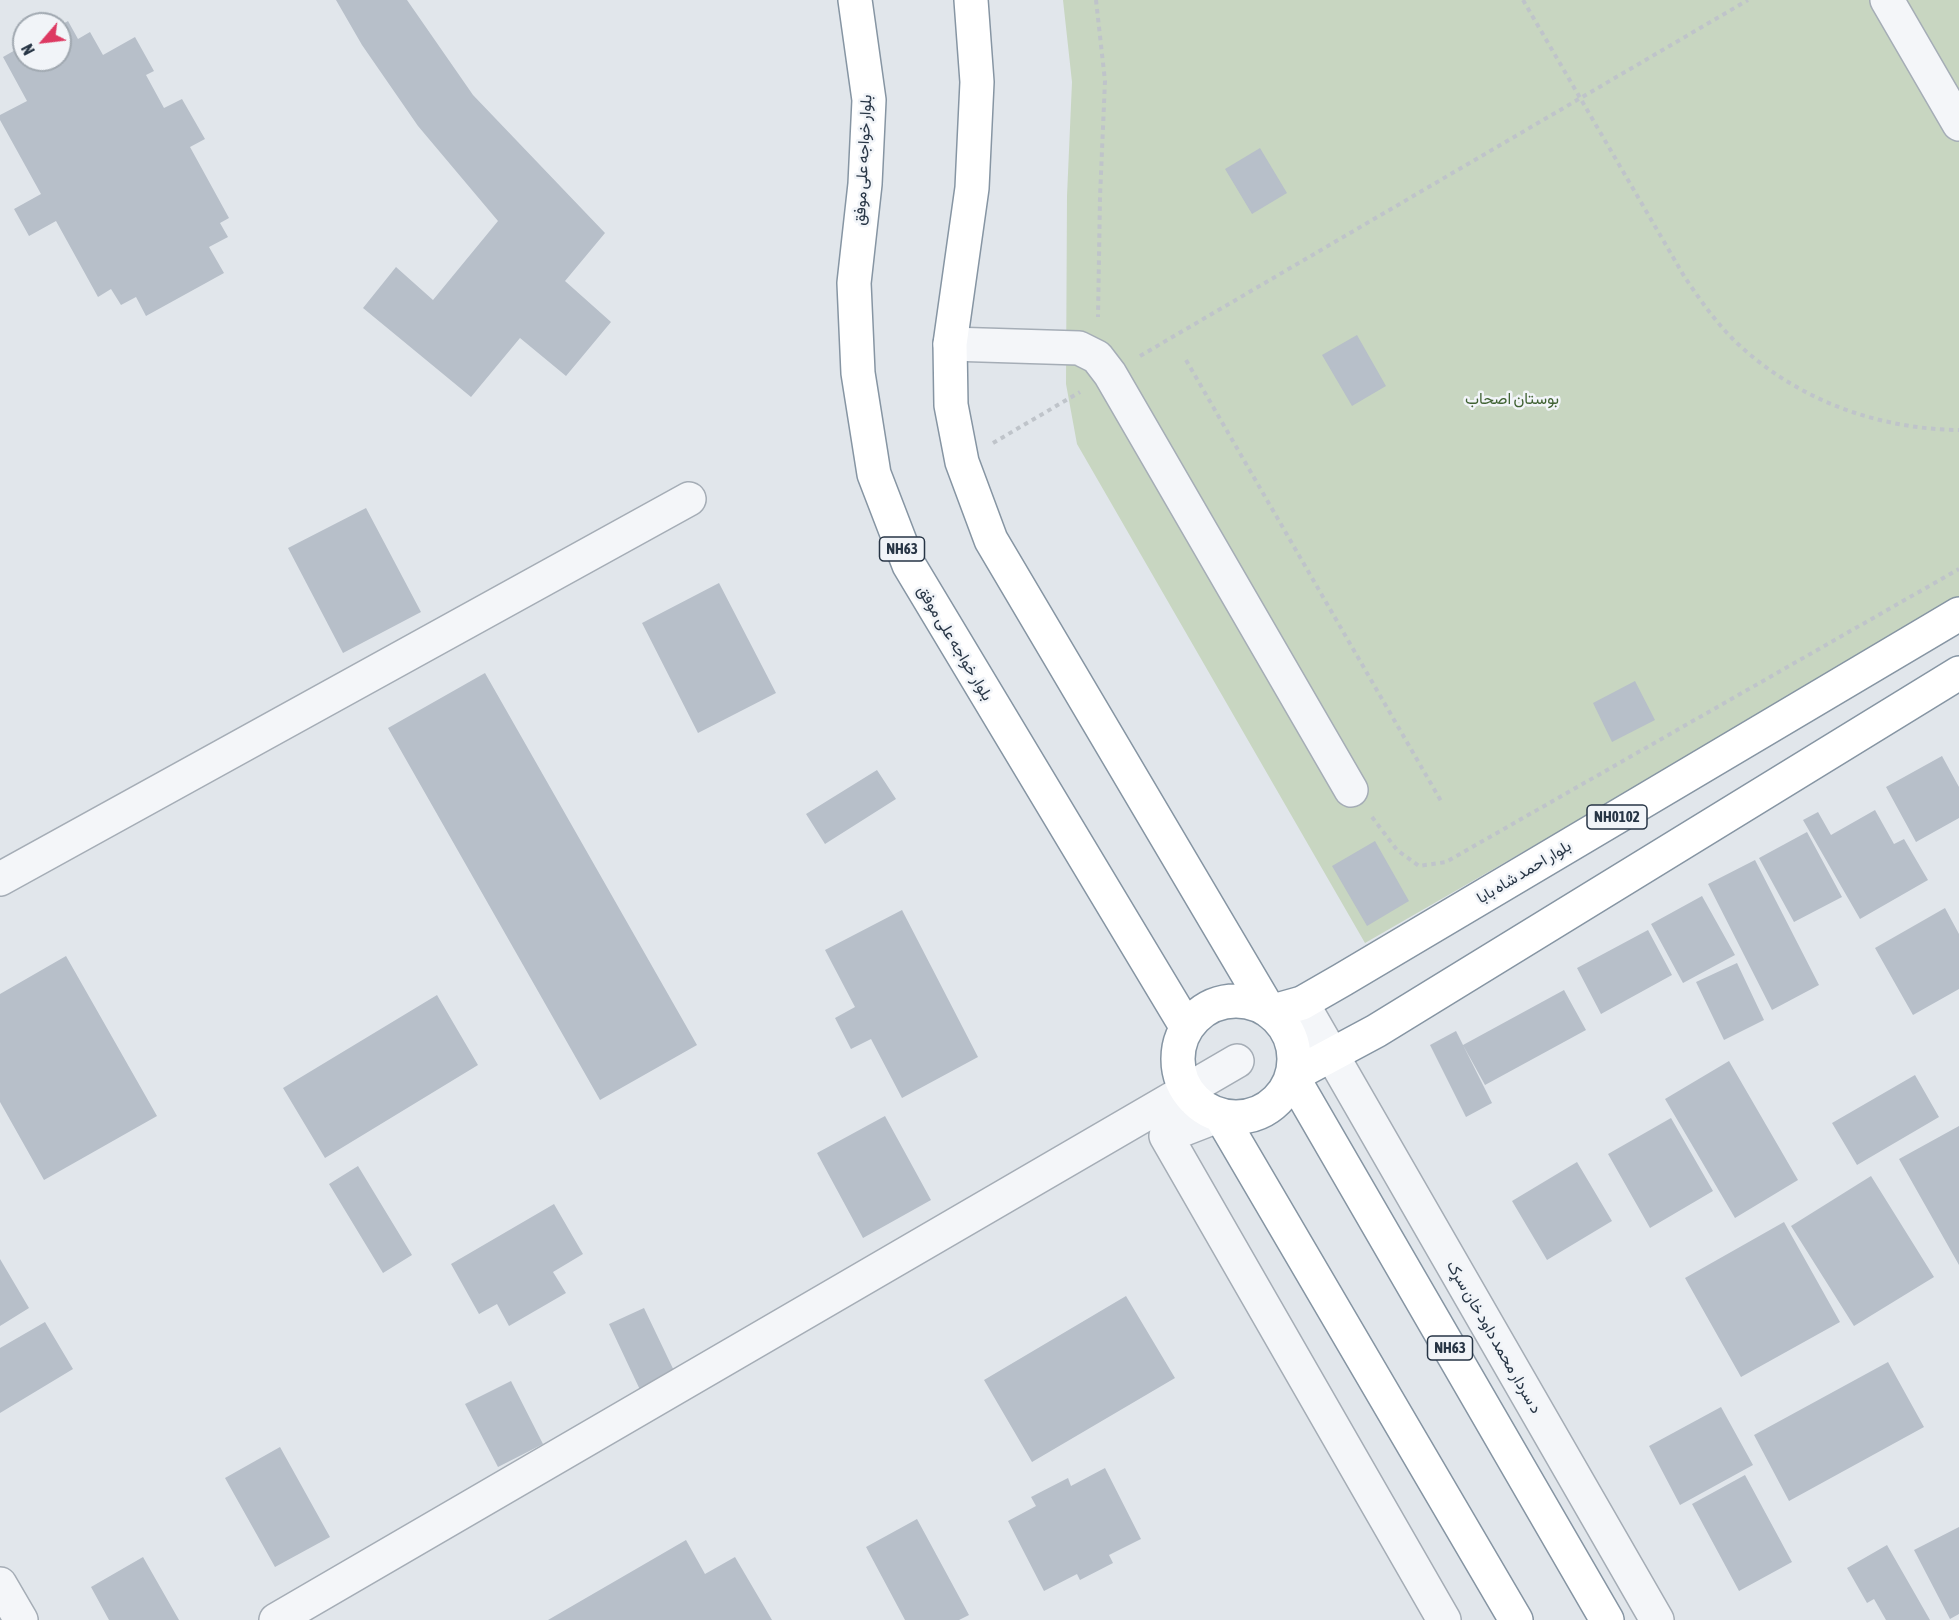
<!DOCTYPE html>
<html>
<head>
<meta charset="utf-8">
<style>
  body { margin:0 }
  #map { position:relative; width:1959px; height:1620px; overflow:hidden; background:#e1e6eb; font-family:"Asap Condensed",sans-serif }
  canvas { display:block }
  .north { position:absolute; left:12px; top:12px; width:60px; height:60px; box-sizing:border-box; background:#f1f4f8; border:2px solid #a0a8b0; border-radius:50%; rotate:242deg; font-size:16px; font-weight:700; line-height:24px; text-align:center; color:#273545 }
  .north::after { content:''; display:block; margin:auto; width:21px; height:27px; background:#dd3962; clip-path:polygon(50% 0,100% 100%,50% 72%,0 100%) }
</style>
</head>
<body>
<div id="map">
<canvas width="1959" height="1620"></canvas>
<div class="north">N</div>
</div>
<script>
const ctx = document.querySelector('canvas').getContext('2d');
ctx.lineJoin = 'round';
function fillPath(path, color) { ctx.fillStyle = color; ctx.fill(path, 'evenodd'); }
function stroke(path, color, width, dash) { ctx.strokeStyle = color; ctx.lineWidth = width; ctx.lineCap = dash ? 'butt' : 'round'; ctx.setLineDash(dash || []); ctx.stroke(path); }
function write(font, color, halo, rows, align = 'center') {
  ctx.font = font + ' "Asap Condensed",Vazirmatn,sans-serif'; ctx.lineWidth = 5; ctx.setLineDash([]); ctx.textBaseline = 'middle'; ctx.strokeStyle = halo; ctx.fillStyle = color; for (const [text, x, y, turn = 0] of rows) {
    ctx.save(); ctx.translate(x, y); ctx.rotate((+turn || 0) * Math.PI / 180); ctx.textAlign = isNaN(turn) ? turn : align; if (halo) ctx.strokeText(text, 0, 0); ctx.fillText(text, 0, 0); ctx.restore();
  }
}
const green = new Path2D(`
  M1063 0H1959V601L1365 943 1077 444 1066 384 1067 196 1072 82Z`);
const building = new Path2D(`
  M336 0H407L473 95 605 233 565 281 611 322 566 376 520 338 471 397 363 308 396 267 433 300 498 221 418 126 362 45Z
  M68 21 78 39 90 32 103 55 135 37 154 71 146 75 164 108 182 99 205 139 190 147 229 218 220 223 228 237 209 247 224 273 146 316 136 297 121 305 111 289 98 297 56 221 29 236 14 209 41 194 0 120V115L27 101 3 57 24 45V60H60V26Z
  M1260 148 1287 193 1252 214 1225 169Z
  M1357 335 1386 386 1352 406 1322 355Z
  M366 508 421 612 343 653 288 548Z
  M719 583 776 693 698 733 642 623Z
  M485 673 697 1045 600 1100 388 728Z
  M1635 681 1655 720 1612 742 1593 703Z
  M1942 756 1959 787V818L1916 842 1886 787Z
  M877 770 896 799 825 844 806 814Z
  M1875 810 1894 844 1904 839 1928 880 1860 919 1803 820 1818 812 1831 835Z
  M1807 832 1842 897 1794 922 1759 858Z
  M1375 841 1409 901 1367 926 1332 866Z
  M1755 860 1819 985 1772 1010 1708 884Z
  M1702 896 1735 955 1683 983 1651 924Z
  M1945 908 1959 934V989L1913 1015 1875 948Z
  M902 910 978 1057 902 1098 871 1039 851 1049 835 1018 855 1007 825 950Z
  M1648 930 1672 975 1601 1014 1577 968Z
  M66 956 157 1116 44 1180 0 1102V994Z
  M1737 963 1764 1020 1724 1040 1696 982Z
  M1564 990 1586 1030 1485 1085 1463 1045Z
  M437 995 478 1065 325 1158 283 1088Z
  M1456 1031 1492 1103 1466 1117 1430 1045Z
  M1729 1061 1798 1180 1735 1218 1665 1099Z
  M1915 1075 1939 1117 1857 1165 1832 1123Z
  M885 1116 931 1200 863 1238 817 1153Z
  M1671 1118 1713 1191 1650 1228 1608 1154Z
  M1959 1126V1265L1899 1159Z
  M1577 1162 1612 1221 1547 1260 1512 1201Z
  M358 1166 412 1255 383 1273 329 1184Z
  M1871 1176 1934 1277 1854 1326 1791 1226Z
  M554 1204 583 1254 553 1272 566 1293 509 1326 497 1304 479 1314 451 1264Z
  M1784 1222 1840 1322 1741 1377 1685 1278Z
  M0 1259 29 1308 0 1326Z
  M1126 1296 1175 1378 1032 1462 984 1380Z
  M644 1308 677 1377 642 1394 609 1324Z
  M45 1322 73 1369 0 1413V1348Z
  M1888 1362 1924 1427 1789 1501 1754 1435Z
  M511 1381 543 1444 498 1467 465 1404Z
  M1721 1407 1753 1465 1680 1505 1649 1446Z
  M280 1447 330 1537 275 1567 225 1478Z
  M1105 1468 1141 1539 1109 1555 1113 1563 1080 1580 1077 1574 1044 1591 1008 1521 1036 1506 1031 1497 1068 1478 1071 1486Z
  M1745 1475 1792 1562 1739 1591 1692 1504Z
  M917 1519 969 1615 959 1620H905L866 1547Z
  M1959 1527V1614L1950 1619 1914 1550Z
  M686 1540 705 1574 735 1557 772 1620H548Z
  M1887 1545 1930 1620H1886L1874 1599 1867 1603 1847 1568Z
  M143 1557 179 1620H109L91 1587Z`);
const path = new Path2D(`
  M1096 0 1105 81 1100 197 1098 317
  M1523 0 1684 276C1700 300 1717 324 1738 344 1798 400 1877 429 1959 430
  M1140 356 1748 0
  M1186 360 1441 801
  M993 443 1080 392
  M1372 817 1397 850 1419 866 1446 862 1959 569`);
const minor = new Path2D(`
  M1887 0 1959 124
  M950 344 1079 348 1097 357 1110 374 1351 790
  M0 879 689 499
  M1302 1003 1657 1620
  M1166 1136 1444 1620
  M1166 1136 1220 1115
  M0 1584 21 1620
  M276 1620 1237 1061`);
const highway = new Path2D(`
  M855 0 869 100 865 184 854 283 858 373 874 474 909 565 1187 1028
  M971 0 977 82 972 188 950 344 951 405 962 462 991 540 1270 1012 1302 1003 1342 980 1959 614
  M1178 1059a58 58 0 1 1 116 0a58 58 0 1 1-116 0Z
  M1220 1115 1516 1620
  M1607 1620 1292 1076 1376 1031 1959 673`);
const shields = [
  [902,549,45],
  [1617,817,60],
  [1450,1348,45]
];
const shieldNames = [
  ["NH63",902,549],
  ["NH0102",1617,817],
  ["NH63",1450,1348]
];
const streetNames = [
  ["بلوار خواجه علی موفق",863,160,-87],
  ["بلوار خواجه علی موفق",955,643,59],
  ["بلوار احمد شاه بابا",1524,872,-31],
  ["د سردار محمد داود خان سړک",1494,1337,60]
];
const parkNames = [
  ["بوستان اصحاب",1512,399]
];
fillPath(green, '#c8d6c1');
fillPath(building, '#b7bfc9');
stroke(minor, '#a5adb6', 36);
stroke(highway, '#8695a3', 36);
stroke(path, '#bfc4ca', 4, [4.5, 4.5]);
stroke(minor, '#f4f6f9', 33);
stroke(highway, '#fff', 33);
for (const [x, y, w] of shields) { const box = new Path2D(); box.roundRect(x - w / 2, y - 12, w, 24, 4.5); ctx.fillStyle = '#f1f4f8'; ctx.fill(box); stroke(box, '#273545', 1.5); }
write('bold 15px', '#273545', null, shieldNames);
write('16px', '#273545', '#f1f4f8', streetNames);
write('16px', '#406233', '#f1f4f8', parkNames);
</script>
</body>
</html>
